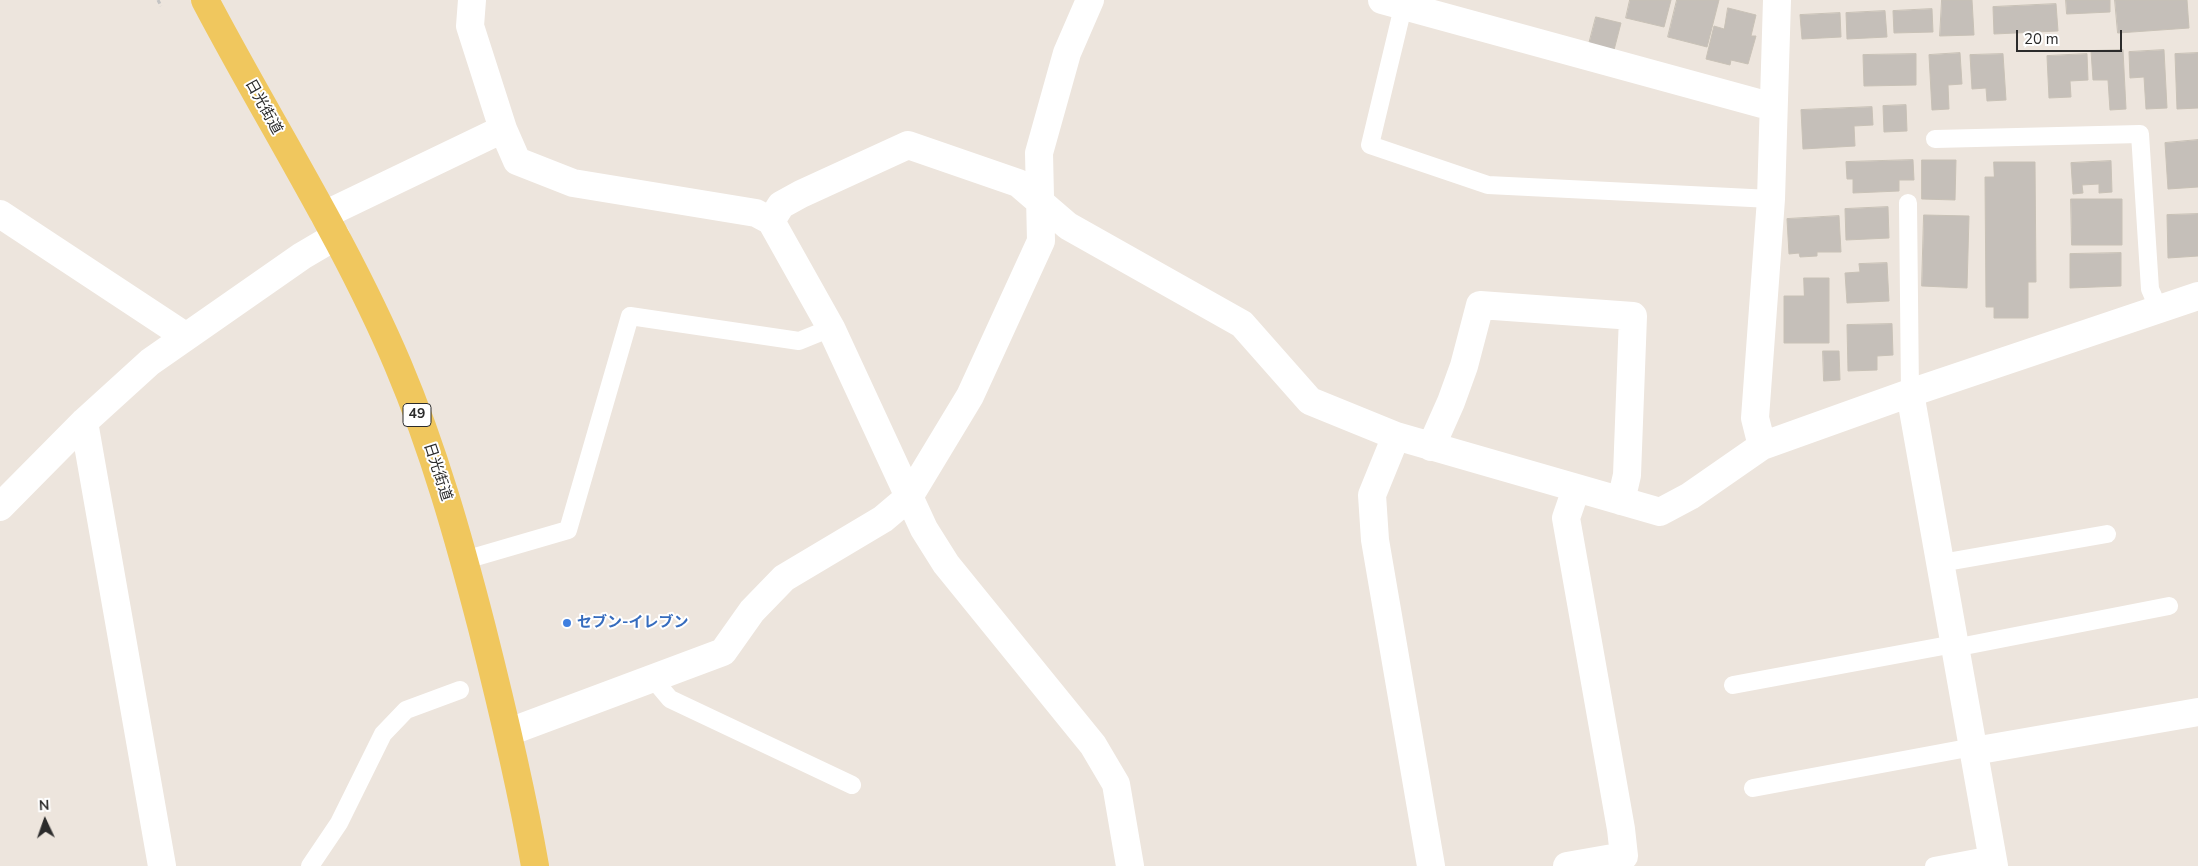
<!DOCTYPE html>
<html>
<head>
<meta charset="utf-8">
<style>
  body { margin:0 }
  #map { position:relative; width:2198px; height:866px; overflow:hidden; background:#ede5dd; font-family:"Nunito Sans",sans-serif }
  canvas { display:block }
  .north { position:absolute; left:20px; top:796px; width:50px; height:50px; -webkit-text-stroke:4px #fff; paint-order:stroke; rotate:357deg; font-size:14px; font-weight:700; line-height:20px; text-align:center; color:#2b2b2b }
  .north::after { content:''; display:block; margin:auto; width:18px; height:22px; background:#2b2b2b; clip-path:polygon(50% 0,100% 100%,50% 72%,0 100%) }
  .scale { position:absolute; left:2016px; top:30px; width:106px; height:22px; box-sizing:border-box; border:2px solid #2b2b2b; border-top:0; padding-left:6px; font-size:15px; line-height:18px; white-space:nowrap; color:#2b2b2b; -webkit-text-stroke:4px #fff; paint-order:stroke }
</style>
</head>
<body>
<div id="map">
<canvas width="2198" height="866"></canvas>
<div class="north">N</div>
<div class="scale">20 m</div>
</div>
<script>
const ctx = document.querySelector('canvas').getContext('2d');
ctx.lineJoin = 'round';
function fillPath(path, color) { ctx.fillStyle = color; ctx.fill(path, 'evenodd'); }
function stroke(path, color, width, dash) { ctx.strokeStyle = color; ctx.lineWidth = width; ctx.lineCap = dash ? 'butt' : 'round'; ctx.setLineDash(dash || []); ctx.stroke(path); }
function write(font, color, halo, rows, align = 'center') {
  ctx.font = font + ' "Nunito Sans","Noto Sans JP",sans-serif'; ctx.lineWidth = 4; ctx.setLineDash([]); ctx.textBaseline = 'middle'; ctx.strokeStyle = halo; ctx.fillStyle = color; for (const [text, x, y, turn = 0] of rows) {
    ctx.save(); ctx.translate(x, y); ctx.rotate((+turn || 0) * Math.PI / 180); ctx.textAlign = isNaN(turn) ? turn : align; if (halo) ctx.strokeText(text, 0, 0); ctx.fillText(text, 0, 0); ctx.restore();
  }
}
const building = new Path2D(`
  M1630 0H1671L1664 27 1626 18Z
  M1677 0H1719L1707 47 1668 37Z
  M1942 0H1972L1974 35 1940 36Z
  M2066 0H2110V12L2067 14Z
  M2115 0H2187L2189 28 2118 33Z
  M2056 4 2058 31 1994 34 1993 7Z
  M1728 8 1756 15 1751 36H1756L1748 64 1731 60 1730 65 1706 59 1714 26 1724 29Z
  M1932 9 1933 32 1894 33 1893 11Z
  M1885 11 1887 37 1847 39 1846 13Z
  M1840 13 1841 37 1802 39 1800 15Z
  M1596 17 1621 23 1614 50 1589 44Z
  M2123 50 2126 109 2110 110 2108 80H2093L2091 51Z
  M2164 50 2167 108 2146 109 2144 77 2130 78 2129 52Z
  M1960 53 1962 84 1948 85 1949 109 1932 110 1929 55Z
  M2198 53V108L2177 109 2175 54Z
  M1916 54V85L1864 86 1863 55Z
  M2003 54 2006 100 1987 101 1986 88 1972 89 1970 55Z
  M2087 54 2088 80 2070 81 2071 97 2049 98 2047 56Z
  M1906 105 1907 131 1884 132 1883 106Z
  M1872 107 1873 125 1854 126 1855 146 1803 149 1801 110Z
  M2198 140V187L2168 189 2165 143Z
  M1913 160 1914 180H1899V191L1853 193V179H1847L1846 162Z
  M1922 160H1956L1955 200 1922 199Z
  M2111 161 2112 192 2099 193V184L2082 185 2083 193 2073 194 2071 163Z
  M1994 162H2035L2036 282H2028V318H1994V307H1986L1985 177H1994Z
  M2071 199H2122V245H2072Z
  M1888 207 1889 238 1846 240 1845 209Z
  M2198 214V256L2168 258 2167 215Z
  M1924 215 1969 216 1967 288 1922 286Z
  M1839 216 1841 252H1817V256L1800 257 1799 253 1789 254 1787 219Z
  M2121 253V286L2070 288V254Z
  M1887 263 1889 301 1847 303 1845 273 1860 272 1859 264Z
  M1804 278H1829V343H1784V296H1804Z
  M1892 324 1893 355 1877 356V370L1848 371 1847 325Z
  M1823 351H1839L1840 380 1824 381Z`);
const path = new Path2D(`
  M158 0 161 6`);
const service = new Path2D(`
  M1403 7 1370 145 1488 185 1771 199
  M1935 139 2140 134 2150 289 2159 310
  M1908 203 1910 393
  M465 560 568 530 630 316 799 341 831 328
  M1941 563 2107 534
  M1954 648 2169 606
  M654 680 670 699 852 785
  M1733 685 1954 644
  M1753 788 1973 747
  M310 866 339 823 383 734 406 710 460 690
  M1934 866 1992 855`);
const minor = new Path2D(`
  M472 0 470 26 503 129 517 161 573 183 756 213 771 221 831 328 924 529 946 564 1093 745 1116 784 1130 866
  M1382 0 1773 107
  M0 214 185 336
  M324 215 503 129
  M771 221 781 205 801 194 908 145 1018 183 1068 226 1242 324 1310 401 1396 436 1660 512 1690 496 1762 446 1910 393 2198 296
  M1910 393 1994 866
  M84 422 162 866
  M1396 436 1372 495 1375 540 1431 866
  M1762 446 1755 418 1771 199 1777 0
  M1431 447 1451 402 1464 366 1480 305 1633 316 1627 475 1621 501
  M0 507 84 422 150 362 302 256 336 236
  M509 732 723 652 752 611 784 578 883 519 909 497 970 396 1041 241 1039 153 1067 53 1090 0
  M1974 751 2198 712
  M1567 866 1624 856 1621 829 1566 518 1576 489`);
const primary = new Path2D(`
  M205 0C269 122 344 238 398 365 434 450 459 539 482 628 502 707 521 786 535 866`);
const markers = [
  [567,623,5,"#3f7fe0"]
];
const shields = [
  [417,415,28]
];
const shieldNames = [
  ["49",417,415]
];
const streetNames = [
  ["日光街道",263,107,61],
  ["日光街道",437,472,72]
];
const shopNames = [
  ["セブン-イレブン",577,623]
];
fillPath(building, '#c5bfb9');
stroke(building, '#c8c1b6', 1);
stroke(path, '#c4c4c4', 3, [4, 2.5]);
stroke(service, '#fff', 18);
stroke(minor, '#fff', 28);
stroke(primary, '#f0c75e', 28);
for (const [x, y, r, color] of markers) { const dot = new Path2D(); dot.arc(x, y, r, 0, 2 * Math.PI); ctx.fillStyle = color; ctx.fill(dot); stroke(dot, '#fff', 2); }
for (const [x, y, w] of shields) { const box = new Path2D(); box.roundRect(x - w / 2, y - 11.5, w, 23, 4); ctx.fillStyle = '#fff'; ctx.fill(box); stroke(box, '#2b2b2b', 1); }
write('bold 14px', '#2b2b2b', null, shieldNames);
write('15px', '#2b2b2b', '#fff', streetNames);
write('bold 15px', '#366cbe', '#fff', shopNames, 'left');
</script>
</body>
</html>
